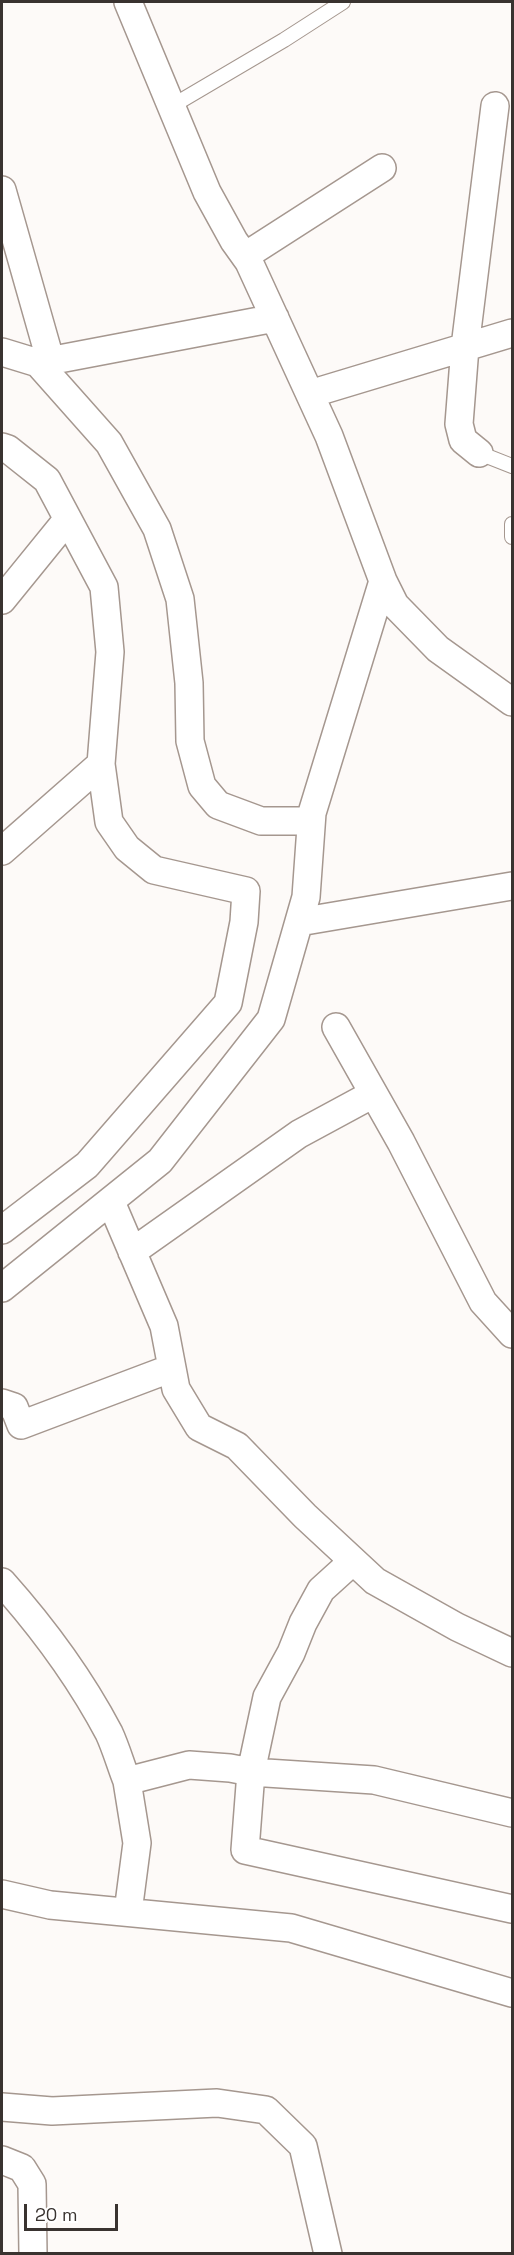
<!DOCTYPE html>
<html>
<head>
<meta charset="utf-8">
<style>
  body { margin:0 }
  #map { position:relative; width:514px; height:2255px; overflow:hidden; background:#fdfaf8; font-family:"Space Grotesk",sans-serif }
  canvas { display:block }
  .frame { position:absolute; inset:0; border:3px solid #393330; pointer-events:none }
  .scale { position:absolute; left:24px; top:2204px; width:94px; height:27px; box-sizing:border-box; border:3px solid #393330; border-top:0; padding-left:8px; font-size:18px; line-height:21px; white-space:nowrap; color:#393330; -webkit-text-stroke:4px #fff; paint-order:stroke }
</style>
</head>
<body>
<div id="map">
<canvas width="514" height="2255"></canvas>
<div class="frame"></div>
<div class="scale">20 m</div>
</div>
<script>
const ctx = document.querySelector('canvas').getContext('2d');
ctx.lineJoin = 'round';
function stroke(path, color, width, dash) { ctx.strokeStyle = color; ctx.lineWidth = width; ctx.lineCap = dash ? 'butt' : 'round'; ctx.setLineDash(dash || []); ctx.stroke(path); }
const lane = new Path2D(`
  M172 106 284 40 343 2
  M479 453 512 466
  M512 524V537`);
const street = new Path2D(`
  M128 2 207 192 234 241 249 262 329 436 383 581 395 605 438 649 512 702
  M2 190 50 359
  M245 256 382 168
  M2 352 38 363 109 443 157 529 180 599 189 683 190 741 202 786 218 805 261 821H311
  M38 363 275 318
  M310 394 512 333
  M2 447 8 449 47 480 104 587 110 652 101 764 109 822 127 848 154 870 246 891 244 922 228 1003 87 1165 2 1230
  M479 453 463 440 459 424 465 347 495 106
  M2 600 67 520
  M2 851 101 764
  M299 922 512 886
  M336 1027 401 1142 483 1302 512 1334
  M111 1202 164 1326 176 1389 199 1427 237 1446 305 1516 375 1581 457 1627 512 1653
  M132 1252 299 1134 373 1094
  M2 1288 160 1161 271 1019 306 897 312 813 383 581
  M2 1403 14 1407 21 1425 172 1368
  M2 1582C43 1628 80 1678 109 1733 116 1748 121 1766 127 1781L189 1765 230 1768 251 1772 267 1697 291 1653 303 1623 321 1590 353 1561
  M127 1781 137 1843 128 1912
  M512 1813 374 1780 251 1772 245 1850 512 1909
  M2 1894 50 1905 291 1928 512 1993
  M2 2107 52 2111 217 2103 266 2110 303 2146 328 2254
  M2 2160 22 2168 32 2184 33 2254`);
stroke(lane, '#a5978f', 16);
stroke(street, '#a5978f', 30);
stroke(lane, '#fff', 14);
stroke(street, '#fff', 27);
</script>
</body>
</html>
